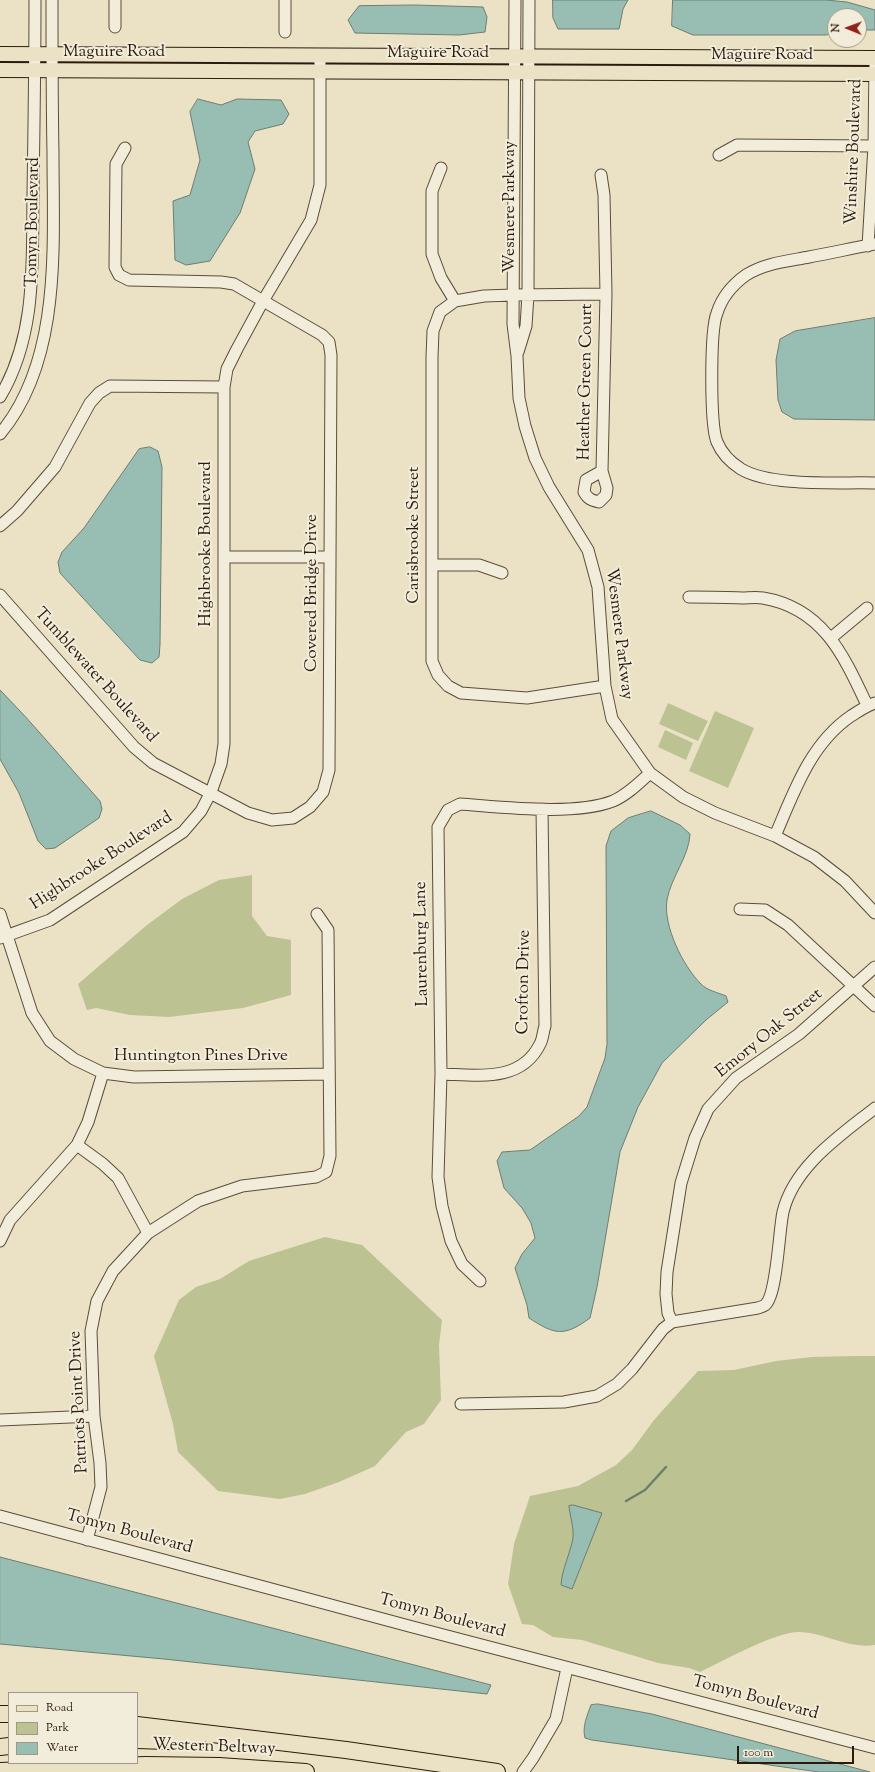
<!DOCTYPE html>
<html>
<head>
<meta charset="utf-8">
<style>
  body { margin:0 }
  #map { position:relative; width:875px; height:1772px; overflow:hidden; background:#ebe2c6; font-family:"Sorts Mill Goudy",serif }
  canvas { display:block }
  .legend { position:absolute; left:8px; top:1692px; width:130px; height:72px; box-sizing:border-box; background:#f2ecda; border:1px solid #a39888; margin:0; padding:5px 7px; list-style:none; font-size:12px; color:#2c1b0c }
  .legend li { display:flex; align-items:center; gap:8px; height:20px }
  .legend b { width:20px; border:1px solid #a39888 }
  .north { position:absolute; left:827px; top:8px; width:40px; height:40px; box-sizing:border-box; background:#f2ecda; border:1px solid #a39888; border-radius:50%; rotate:271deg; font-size:11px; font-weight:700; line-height:16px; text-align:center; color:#2c1b0c }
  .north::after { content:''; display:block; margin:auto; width:14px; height:18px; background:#8f2418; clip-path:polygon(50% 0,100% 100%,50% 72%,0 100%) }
  .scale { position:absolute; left:737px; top:1746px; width:117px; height:18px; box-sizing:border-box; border:2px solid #2c1b0c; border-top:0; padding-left:5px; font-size:12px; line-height:14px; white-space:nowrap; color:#2c1b0c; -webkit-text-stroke:3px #f2ecda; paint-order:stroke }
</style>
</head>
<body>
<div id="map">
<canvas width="875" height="1772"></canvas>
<ul class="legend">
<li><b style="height:5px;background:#ebe2c6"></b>Road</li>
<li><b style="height:11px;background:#bcc292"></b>Park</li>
<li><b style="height:11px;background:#98beb3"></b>Water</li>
</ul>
<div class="north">N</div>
<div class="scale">100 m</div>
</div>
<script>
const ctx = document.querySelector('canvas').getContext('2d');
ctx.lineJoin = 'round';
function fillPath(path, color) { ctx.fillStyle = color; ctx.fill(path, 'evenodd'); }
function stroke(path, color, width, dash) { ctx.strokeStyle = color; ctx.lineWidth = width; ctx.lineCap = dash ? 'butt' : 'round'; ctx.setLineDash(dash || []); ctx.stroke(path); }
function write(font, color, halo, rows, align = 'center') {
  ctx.font = font + ' "Sorts Mill Goudy",serif'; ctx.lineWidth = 4; ctx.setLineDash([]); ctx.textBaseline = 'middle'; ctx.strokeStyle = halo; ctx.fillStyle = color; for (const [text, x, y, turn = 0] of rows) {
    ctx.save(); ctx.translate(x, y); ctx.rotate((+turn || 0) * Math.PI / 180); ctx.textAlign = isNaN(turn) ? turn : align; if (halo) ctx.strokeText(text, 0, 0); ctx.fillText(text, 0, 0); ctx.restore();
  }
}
const green = new Path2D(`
  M668 703 708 721 698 741 659 724Z
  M715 711 754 728 728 788 689 771Z
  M665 730 693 743 686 760 658 747Z
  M252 875V916L267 936 291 940V995L243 1008 169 1017 130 1015 96 1008 87 1010 78 984 147 925 182 899 219 880Z
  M325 1237 362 1245 442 1320 439 1345 441 1400 424 1424 406 1432 375 1466 339 1482 305 1494 280 1499 218 1491 178 1452 173 1424 154 1356 179 1300 196 1287 220 1279 249 1261Z
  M856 1356H875V1645C848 1649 826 1633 800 1632 777 1631 723 1661 700 1672L689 1668 658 1663 582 1640 553 1637 533 1625 522 1624 508 1584 514 1544 530 1496 578 1486 616 1465 632 1450 654 1420 698 1371 734 1370 776 1361 812 1357Z`);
const water = new Path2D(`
  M553 0H628L623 9 619 29H558L553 18Z
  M673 0H826L847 2 875 10V30H859V16H835V33L826 35H693L672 26Z
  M415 5 483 7 487 17 485 32 459 35 355 33 348 20 359 6Z
  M198 99 221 105 237 99 281 100 289 114 283 124 255 131 248 142 255 169 240 213 210 261 186 265 175 260 173 201 190 195 200 160 190 112Z
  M875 318V420L794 419 782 412 778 400 776 360 780 339 795 331Z
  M150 447 158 451 162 467 160 645 159 657 152 663 140 660 60 573 58 562 62 552 84 528 139 449Z
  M0 690C35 725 66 764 100 801L102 809 99 818 55 848 46 849 38 841 19 793 0 759Z
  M651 811 680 825 690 834C689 857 671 877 667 900 663 926 683 966 701 984 706 990 719 993 726 996L728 1002 706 1020 662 1063 638 1107 620 1152 597 1287 590 1318C564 1337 555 1335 529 1318L527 1305 515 1268 522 1254 535 1238 531 1223 522 1208 504 1188 497 1161 502 1152 530 1150 579 1116 587 1107 605 1058 607 1044 606 846 611 831 628 818Z
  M573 1505 602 1513 572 1589 561 1585C562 1569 570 1554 573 1538 574 1527 570 1517 569 1506Z
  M0 1557 491 1685 487 1694 164 1659 0 1644Z
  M598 1704 652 1714 870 1772H819L592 1740 585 1738C582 1727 587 1716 591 1705Z`);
const stream = new Path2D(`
  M626 1501 645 1490 666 1467`);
const minor = new Path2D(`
  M285 0V32
  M515 0 513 324 517 356 519 398 525 426 535 458 549 487 588 550 598 587 605 686 612 719 650 773 683 797 715 813 775 836 814 857 845 881 875 913
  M115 27V0
  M719 155 737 145 875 146
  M441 168 432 191V254L441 278 455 301
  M601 175 604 195 606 294 602 471 586 480 584 492C588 499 591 500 599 502L606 495 607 488 602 471
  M875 244C853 248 831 253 809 257 788 261 765 263 746 275 732 285 722 297 717 313 710 330 710 425 717 442 722 454 730 462 741 469 771 487 838 482 875 483
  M868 246 874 146 875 60
  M518 352 526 326 528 295 529 0
  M0 397C37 335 32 263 33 194 34 129 35 65 35 0
  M0 434C62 360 53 245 53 154 52 103 52 52 52 0
  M0 526 17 511 55 467 90 403 99 393 110 386 224 387
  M224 557H330
  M432 565H479L502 573
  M0 595 134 747 153 763 248 813 272 820 293 818 310 807 323 792 329 770 331 355 329 342 322 335 234 284 221 282 129 280 119 275 115 267 116 164 125 148
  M689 597C707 597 724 597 742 598 748 598 756 597 763 598 823 608 844 656 867 705
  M831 638 867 608
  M605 686 527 698 461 693 448 686 438 675 432 661V357L433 331 440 312 455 301 484 296 514 295 606 294
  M775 836C794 792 810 744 851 716 859 711 866 706 875 703
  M740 909 765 910 788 925 875 1006
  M0 914 32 1013 50 1041 74 1059 103 1073 134 1077 329 1074
  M0 938 50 920 183 832 201 811 211 792 221 764 224 744V387L227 369 237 349 263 301 311 220 320 185V55
  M441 1074C477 1075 521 1083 540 1044 543 1039 543 1031 545 1026L542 809
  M77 1145 103 1164 118 1178 148 1233
  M0 1241 10 1220 77 1145 88 1122 103 1073
  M480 1281 462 1264 451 1241 442 1206 438 1177 441 1074 438 827 448 810 460 804C502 807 575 816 613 801 627 795 639 783 650 773
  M672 1322 668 1313 666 1294 667 1272 681 1183 695 1138 708 1109 736 1078 799 1034 875 967
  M461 1404 564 1402 597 1396 617 1384 632 1369 663 1329 672 1322 758 1308C760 1307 765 1306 766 1304 777 1293 779 1230 783 1212 794 1166 841 1135 875 1108
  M0 1420 94 1416
  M0 1516 409 1626 875 1748
  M87 1540 101 1487 100 1463 94 1416 91 1331 97 1301 113 1271 148 1233 198 1201 242 1186 316 1177 326 1172 330 1156 328 930 317 914
  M523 1772 533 1758 556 1719 567 1668`);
const major = new Path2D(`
  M0 54 875 58
  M0 70 875 74`);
const highway = new Path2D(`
  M0 1714H9
  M137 1725 346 1750 497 1772
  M137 1740 197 1742
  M0 1747 9 1746
  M0 1771 145 1765 219 1766 306 1772`);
const streetNames = [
  ["Maguire Road",114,53],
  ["Maguire Road",438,54],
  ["Maguire Road",762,56],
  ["Winshire Boulevard",855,152,-88],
  ["Wesmere Parkway",511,207,-90],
  ["Tomyn Boulevard",34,222,-89],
  ["Heather Green Court",587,382,-89],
  ["Carisbrooke Street",415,535,-90],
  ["Highbrooke Boulevard",207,544,-90],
  ["Covered Bridge Drive",313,593,-90],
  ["Wesmere Parkway",618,634,83],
  ["Tumblewater Boulevard",95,676,48],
  ["Highbrooke Boulevard",102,862,-33],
  ["Laurenburg Lane",423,944,-91],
  ["Crofton Drive",525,982,-89],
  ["Emory Oak Street",770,1034,-39],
  ["Huntington Pines Drive",201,1057],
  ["Patriots Point Drive",80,1402,-93],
  ["Tomyn Boulevard",129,1533,15],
  ["Tomyn Boulevard",442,1617,15],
  ["Tomyn Boulevard",755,1699,15],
  ["Western Beltway",214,1748,2]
];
fillPath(green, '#bcc292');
fillPath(water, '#98beb3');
stroke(water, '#6d7d70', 1);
stroke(stream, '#6d7d70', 2.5);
stroke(minor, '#5c4d3a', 13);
stroke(major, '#2c1b0c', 16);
stroke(highway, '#2c1b0c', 18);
stroke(minor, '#f2ecda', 11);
stroke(major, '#ebe2c6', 14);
stroke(highway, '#ebe2c6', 16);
write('17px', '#2c1b0c', '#f2ecda', streetNames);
</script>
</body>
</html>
